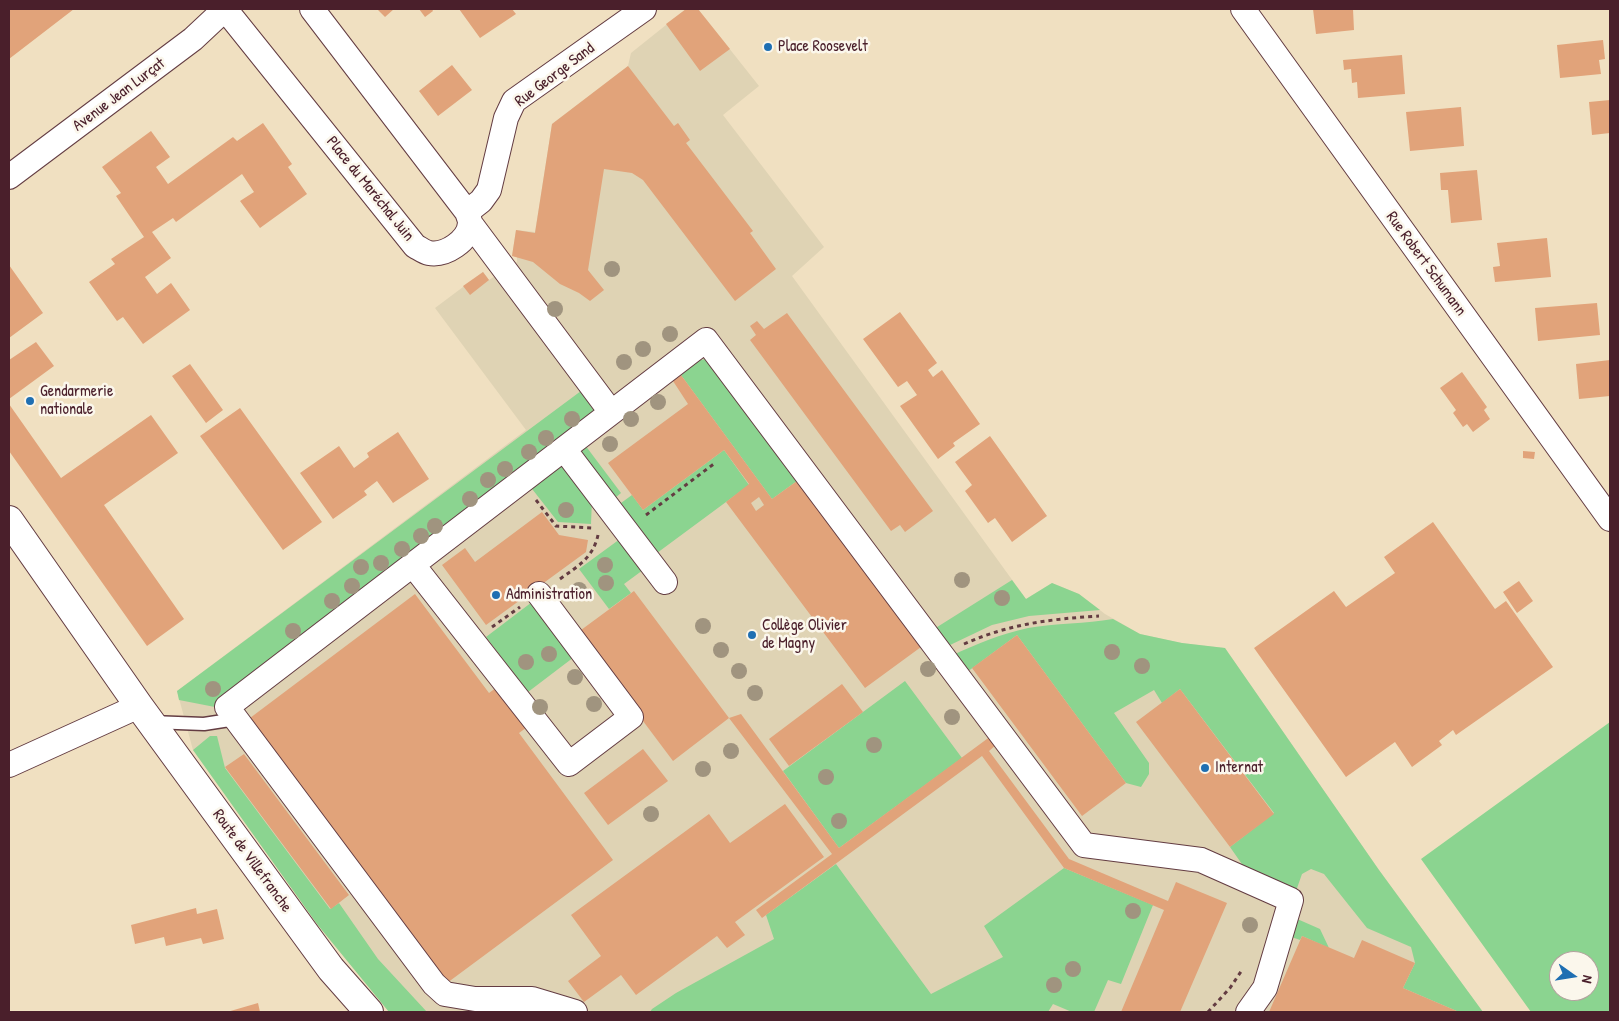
<!DOCTYPE html>
<html>
<head>
<meta charset="utf-8">
<style>
  body { margin:0 }
  #map { position:relative; width:1619px; height:1021px; overflow:hidden; background:#f0e0c1; font-family:"Patrick Hand",sans-serif }
  canvas { display:block }
  .frame { position:absolute; inset:0; border:10px solid #4a1f2b; pointer-events:none }
  .north { position:absolute; left:1549px; top:951px; width:50px; height:50px; box-sizing:border-box; background:#fbf7ec; border:1px solid #b4a19f; border-radius:50%; rotate:103deg; font-size:14px; font-weight:700; line-height:20px; text-align:center; color:#4a1f2b }
  .north::after { content:''; display:block; margin:auto; width:18px; height:22px; background:#1f6fb2; clip-path:polygon(50% 0,100% 100%,50% 72%,0 100%) }
</style>
</head>
<body>
<div id="map">
<canvas width="1619" height="1021"></canvas>
<div class="frame"></div>
<div class="north">N</div>
</div>
<script>
const ctx = document.querySelector('canvas').getContext('2d');
ctx.lineJoin = 'round';
function fillPath(path, color) { ctx.fillStyle = color; ctx.fill(path, 'evenodd'); }
function stroke(path, color, width, dash) { ctx.strokeStyle = color; ctx.lineWidth = width; ctx.lineCap = dash ? 'butt' : 'round'; ctx.setLineDash(dash || []); ctx.stroke(path); }
function write(font, color, halo, rows, align = 'center') {
  ctx.font = font + ' "Patrick Hand",sans-serif'; ctx.lineWidth = 5; ctx.setLineDash([]); ctx.textBaseline = 'middle'; ctx.strokeStyle = halo; ctx.fillStyle = color; for (const [text, x, y, turn = 0] of rows) {
    ctx.save(); ctx.translate(x, y); ctx.rotate((+turn || 0) * Math.PI / 180); ctx.textAlign = isNaN(turn) ? turn : align; if (halo) ctx.strokeText(text, 0, 0); ctx.fillText(text, 0, 0); ctx.restore();
  }
}
const built = new Path2D(`
  M686 9H698L759 86 723 115 824 247 792 276 1026 599 1052 583 1079 594 1105 614 1140 634 1182 643 1225 648 1379 870 1483 1012H389L317 924 193 750 177 691 526 430 435 308 483 272 489 280 517 262V257L512 256 516 230 535 232 552 124 628 66 631 53Z`);
const green = new Path2D(`
  M705 359 714 362 797 481 772 499 681 375 697 361Z
  M581 391 597 415 336 613 234 686 220 708 179 700 177 691Z
  M585 445 621 493 615 498 579 450Z
  M724 450 749 485 657 553 621 503 632 495 643 510Z
  M563 462 592 499 591 524 558 522 529 485Z
  M620 539 643 570 624 584 631 593 609 609 579 569Z
  M1012 580 1026 599 1052 583 1079 594 1100 610 1029 616 992 625 948 646 934 629Z
  M536 599 578 654 528 692 486 637Z
  M1113 619 1140 634 1182 643 1225 648 1379 870 1483 1012H1459L1403 988 1415 963 1411 947 1367 928 1324 874 1311 869 1302 874 1296 891 1244 867 1230 847 1274 813 1180 689 1162 703 1154 690 1114 713 1149 763V774L1141 787 1126 783 1017 635 967 672 951 656C976 644 1001 634 1028 628 1055 623 1086 624 1113 619Z
  M905 681 962 758 839 848 783 771Z
  M1610 722V1012H1531L1421 859ZM1559 961H1589V991H1559Z
  M210 736H217L225 768 330 909 339 903 378 959 427 1012H389L317 924 193 750Z
  M836 864 931 994 1003 957 984 926 1064 868 1153 905 1121 984 1108 980 1094 1012H1072L1053 1004 1048 1012H650L652 1009 676 993 774 939 766 915Z
  M1295 918 1320 929 1329 948 1302 936 1300 940 1286 935Z`);
const building = new Path2D(`
  M9 9H74L9 59Z
  M377 9H394L385 17Z
  M419 9H432L433 11 425 17Z
  M459 9H512L516 14 480 38Z
  M686 9H698L730 49 700 71 666 24Z
  M1313 9H1353L1354 30 1316 34Z
  M1603 40 1605 59 1599 60 1601 74 1560 78 1557 45Z
  M1402 55 1405 94 1358 98 1357 82 1352 83 1351 69 1344 70 1343 60Z
  M452 65 472 90 438 116 419 91Z
  M628 66 674 126 678 123 690 140 686 143 753 231 750 233 776 269 735 301 643 180 632 173 604 169 588 270 604 290 590 301 579 293 560 284 533 262 512 256 516 230 535 233 552 124Z
  M1610 100V133L1592 135 1589 102Z
  M1461 107 1464 146 1410 151 1406 112Z
  M263 123 292 164 288 167 307 194 260 228 240 201 254 192 242 174 176 222 173 218 152 232 171 258 145 277 157 294 171 283 190 310 143 344 123 317 117 321 89 282 115 264 111 259 144 237 116 196 121 193 102 167 151 131 170 157 156 167 168 184 233 137 237 141Z
  M1477 170 1482 220 1451 223 1448 190H1441L1440 173Z
  M1547 238 1551 277 1495 282 1493 267 1500 266 1497 243Z
  M9 265 43 313 9 338Z
  M483 272 489 280 470 295 463 286Z
  M1597 303 1600 335 1538 341 1535 308Z
  M900 312 937 363 928 370 933 377 942 370 980 424 953 443 955 446 938 459 900 406 917 395 907 381 898 387 863 339Z
  M787 313 933 511 905 532 900 525 891 531 750 340 756 335 750 326 757 321 764 329Z
  M36 342 54 366 9 399V360Z
  M1610 360V396L1579 399 1576 364Z
  M190 364 223 410 206 423 172 376Z
  M1462 372 1487 407 1484 410 1490 419 1473 432 1467 424 1463 427 1453 413 1456 410 1440 388Z
  M681 375 772 499 797 481 921 647 865 688 726 502 749 484 724 450 643 510 608 463 688 404 673 381ZM759 497 764 505 756 511 751 503Z
  M9 404 61 478 151 415 178 453 104 505 184 619 147 646 9 451Z
  M240 408 322 522 283 550 200 436Z
  M398 432 429 479 393 503 377 481 364 491 367 495 333 519 300 473 339 446 354 468 369 457 367 453Z
  M990 436 1047 516 1012 542 995 518 988 523 965 491 972 485 955 462Z
  M1523 451 1535 452 1534 459 1523 458Z
  M542 512 559 535 588 540 586 552 486 625 442 565 465 548 475 562Z
  M1433 522 1495 609 1506 601 1553 667 1456 735 1453 730 1439 741 1442 745 1412 767 1395 742 1346 777 1254 648 1334 591 1346 607 1395 573 1384 557Z
  M1519 581 1533 601 1517 613 1503 592Z
  M634 591 729 718 741 714 839 848 991 736 997 744 989 751 1069 859 1168 901 1176 882 1227 903 1180 1012H1121L1164 910 1064 868 982 756 762 918 756 910 832 854 729 718 673 761 577 633Z
  M415 594 489 693 504 682 534 722 519 733 613 860 447 983 250 718Z
  M1017 635 1126 783 1082 816 972 668Z
  M842 684 863 712 789 766 769 739Z
  M1180 689 1274 814 1230 847 1136 722Z
  M643 749 668 781 608 825 584 793Z
  M244 754 349 895 331 909 225 767Z
  M785 804 824 857 735 922 745 935 727 948 717 936 636 995 621 975 584 1002 568 981 601 956 571 915 709 814 730 843Z
  M196 908 197 914 217 909 224 939 203 944 201 938 166 946 164 937 135 944 131 925Z
  M1302 936 1354 958 1362 940 1415 963 1403 988 1459 1012H1269Z
  M258 1003 260 1012H227Z`);
const path = new Path2D(`
  M536 500 556 526 592 528
  M646 515 715 463
  M560 579C578 566 593 558 598 535
  M492 627 520 607
  M964 644C1009 624 1050 619 1099 616
  M1208 1012 1230 988 1242 970`);
const lane = new Path2D(`
  M151 722 204 724 236 719`);
const street = new Path2D(`
  M225 9 415 246C419 248 424 252 429 253 445 256 469 241 470 223 470 220 468 215 467 212L312 9
  M1243 9 1610 519
  M9 177 193 39 225 9
  M467 212 481 201 489 190 506 118 514 101 644 9
  M470 223 611 412
  M564 449 665 582
  M413 565 569 764 631 717 539 594
  M9 765 139 706
  M575 1012 532 999H475L445 994 434 984 227 707 706 340 1084 845 1201 860 1291 900 1265 988 1248 1012`);
const primary = new Path2D(`
  M9 520 139 706 331 969 369 1012`);
const trees = [
  [612,269],
  [555,309],
  [670,334],
  [643,349],
  [624,362],
  [658,402],
  [572,419],
  [631,419],
  [546,438],
  [610,444],
  [529,452],
  [505,469],
  [488,480],
  [470,499],
  [566,510],
  [435,526],
  [421,536],
  [402,549],
  [381,563],
  [605,565],
  [361,567],
  [962,580],
  [606,583],
  [352,586],
  [579,590],
  [1002,598],
  [332,601],
  [703,626],
  [293,631],
  [721,650],
  [1112,652],
  [549,654],
  [526,662],
  [1142,666],
  [928,669],
  [739,671],
  [575,677],
  [213,689],
  [755,693],
  [594,704],
  [540,707],
  [952,717],
  [874,745],
  [731,751],
  [703,769],
  [826,777],
  [651,814],
  [839,821],
  [1133,911],
  [1250,925],
  [1073,969],
  [1054,985]
];
const markers = [
  [768,47,5,"#1f6fb2"],
  [30,401,5,"#1f6fb2"],
  [496,595,5,"#1f6fb2"],
  [752,635,5,"#1f6fb2"],
  [1205,768,5,"#1f6fb2"]
];
const poiNames = [
  ["Place Roosevelt",778,47],
  ["Gendarmerie",40,392],
  ["nationale",40,410],
  ["Administration",506,595],
  ["Collège Olivier",762,626],
  ["de Magny",762,644],
  ["Internat",1215,768]
];
const streetNames = [
  ["Rue George Sand",555,75,-37],
  ["Avenue Jean Lurçat",119,95,-37],
  ["Place du Maréchal Juin",370,189,51],
  ["Rue Robert Schumann",1426,264,54],
  ["Route de Villefranche",252,861,54]
];
fillPath(built, '#dfd3b4');
fillPath(green, '#8bd490');
fillPath(building, '#e1a37a');
stroke(lane, '#633c42', 15);
stroke(street, '#633c42', 26);
stroke(primary, '#633c42', 30);
stroke(path, '#633c42', 3, [4, 4]);
stroke(lane, '#fff', 12);
stroke(street, '#fff', 24);
stroke(primary, '#fff', 28);
ctx.fillStyle = '#a0947f';
for (const [x, y] of trees) { ctx.beginPath(); ctx.arc(x, y, 8, 0, 2 * Math.PI); ctx.fill(); }
for (const [x, y, r, color] of markers) { const dot = new Path2D(); dot.arc(x, y, r, 0, 2 * Math.PI); ctx.fillStyle = color; ctx.fill(dot); stroke(dot, '#fbf7ec', 2); }
write('16px', '#4a1f2b', '#fbf7ec', poiNames, 'left');
write('16px', '#4a1f2b', '#fbf7ec', streetNames);
</script>
</body>
</html>
